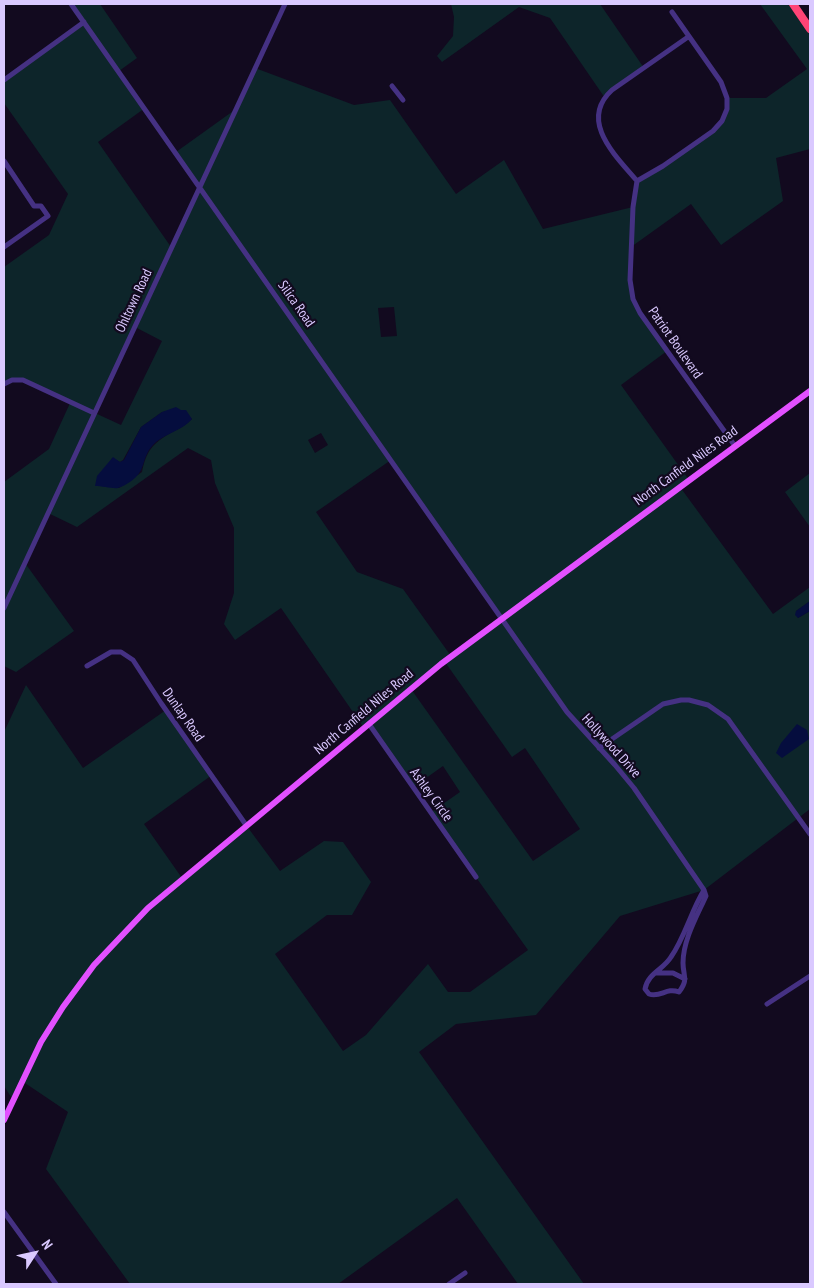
<!DOCTYPE html>
<html>
<head>
<meta charset="utf-8">
<style>
  body { margin:0 }
  #map { position:relative; width:814px; height:1288px; overflow:hidden; background:#120a1f; font-family:"PT Sans Narrow",sans-serif }
  canvas { display:block }
  .frame { position:absolute; inset:0; border:5px solid #dac9ff; pointer-events:none }
  .north { position:absolute; left:10px; top:1228px; width:50px; height:50px; -webkit-text-stroke:4px #120a1f; paint-order:stroke; rotate:55deg; font-size:14px; font-weight:700; line-height:20px; text-align:center; color:#dac9ff }
  .north::after { content:''; display:block; margin:auto; width:18px; height:22px; background:#dac9ff; clip-path:polygon(50% 0,100% 100%,50% 72%,0 100%) }
</style>
</head>
<body>
<div id="map">
<canvas width="814" height="1288"></canvas>
<div class="frame"></div>
<div class="north">N</div>
</div>
<script>
const ctx = document.querySelector('canvas').getContext('2d');
ctx.lineJoin = 'round';
function fillPath(path, color) { ctx.fillStyle = color; ctx.fill(path, 'evenodd'); }
function stroke(path, color, width, dash) { ctx.strokeStyle = color; ctx.lineWidth = width; ctx.lineCap = dash ? 'butt' : 'round'; ctx.setLineDash(dash || []); ctx.stroke(path); }
function write(font, color, halo, rows, align = 'center') {
  ctx.font = font + ' "PT Sans Narrow",sans-serif'; ctx.lineWidth = 4.5; ctx.setLineDash([]); ctx.textBaseline = 'middle'; ctx.strokeStyle = halo; ctx.fillStyle = color; for (const [text, x, y, turn = 0] of rows) {
    ctx.save(); ctx.translate(x, y); ctx.rotate((+turn || 0) * Math.PI / 180); ctx.textAlign = isNaN(turn) ? turn : align; if (halo) ctx.strokeText(text, 0, 0); ctx.fillText(text, 0, 0); ctx.restore();
  }
}
const green = new Path2D(`
  M71 4H100L137 58 119 71 145 108 98 142 171 247 199 186 176 152 236 109 255 68 354 105 390 100 456 194 504 160 543 229 633 207 637 181 663 166 722 121 727 98H766L807 69 760 4H793L810 28V149L776 158 783 201 721 245 691 204 631 247 633 299 667 351 621 385 689 480 680 487 773 614 810 587V601L796 611 798 618 810 611V809L704 890 620 916 536 1015 456 1024 419 1052 584 1284H518L457 1198 338 1284H130L46 1169 68 1112 22 1081 13 1100 4 1086V732L26 685 83 768 166 710 212 775 144 824 182 878 246 825 280 871 324 841 343 842 371 882 352 915H327L275 954 343 1051 366 1035 428 964 448 992H470L528 950 430 813 460 792 443 766 412 788 369 725 364 728 281 608 235 640 224 624 234 593V528L215 483 211 460 188 448 77 527 48 513 25 563 74 631 16 672 4 666V482L49 449 71 401 23 380 4 384V267L49 235 68 194 4 103V80L84 23ZM394 307 397 336 381 337 378 308ZM135 327 162 341 121 425 95 413ZM181 410 192 419C186 425 180 428 172 432 153 443 146 451 142 472L119 488 105 486 112 458 120 462 123 460 141 427 162 412ZM321 433 328 445 315 453 308 440ZM391 460 501 618 451 656 403 589 357 572 316 512ZM445 662 512 757 525 748 580 829 533 861 411 689Z
  M451 4H600L644 68 605 98 550 18 519 7 442 62 437 56 453 36 454 17Z
  M810 473V527L785 492Z`);
const water = new Path2D(`
  M176 407 181 410H186L192 419C183 430 167 433 156 442 138 458 150 472 125 485 125 485 119 488 118 488 113 489 102 486 95 486L97 476 113 457 120 462 124 460 141 427 162 412Z
  M810 601V611L798 618 795 615 796 611Z
  M797 724 807 730 809 739 782 758 776 753 781 743Z`);
const minor = new Path2D(`
  M71 4 567 712 615 765 634 788 704 890
  M4 80 84 22
  M392 86 403 100
  M4 161 34 206H41L48 216 4 247
  M637 181 633 207 630 280 633 299 640 313 735 446
  M637 181 663 166 713 131 722 121 727 109V98L721 82 672 12
  M637 181C616 156 578 121 612 90L688 37
  M4 384 12 380H23L94 413
  M4 608 285 4
  M87 666 111 652H121L133 660 161 703 246 825
  M369 724 476 877
  M599 748 663 704 681 700H689L708 705 728 719 810 834
  M704 890 706 896C697 916 683 940 683 963 683 976 689 979 679 992 666 987 661 998 649 994L645 989C648 973 663 970 671 957 685 937 691 911 704 890Z
  M655 973H673L685 979
  M767 1004 810 976
  M4 1212 56 1284
  M449 1284 465 1273`);
const major = new Path2D(`
  M4 1120 41 1042 63 1007 94 965 148 908 441 664 810 391`);
const highway = new Path2D(`
  M793 4 810 29`);
const streetNames = [
  ["Ohltown Road",134,301,-65],
  ["Silica Road",296,304,55],
  ["Patriot Boulevard",675,343,55],
  ["North Canfield Niles Road",686,466,-36],
  ["North Canfield Niles Road",364,712,-40],
  ["Dunlap Road",183,715,55],
  ["Hollywood Drive",611,746,48],
  ["Ashley Circle",431,795,54]
];
fillPath(green, '#0d252a');
fillPath(water, '#050d3e');
stroke(minor, '#453183', 5);
stroke(major, '#e250ff', 6);
stroke(highway, '#ff4476', 8);
write('14px', '#dac9ff', '#120a1f', streetNames);
</script>
</body>
</html>
